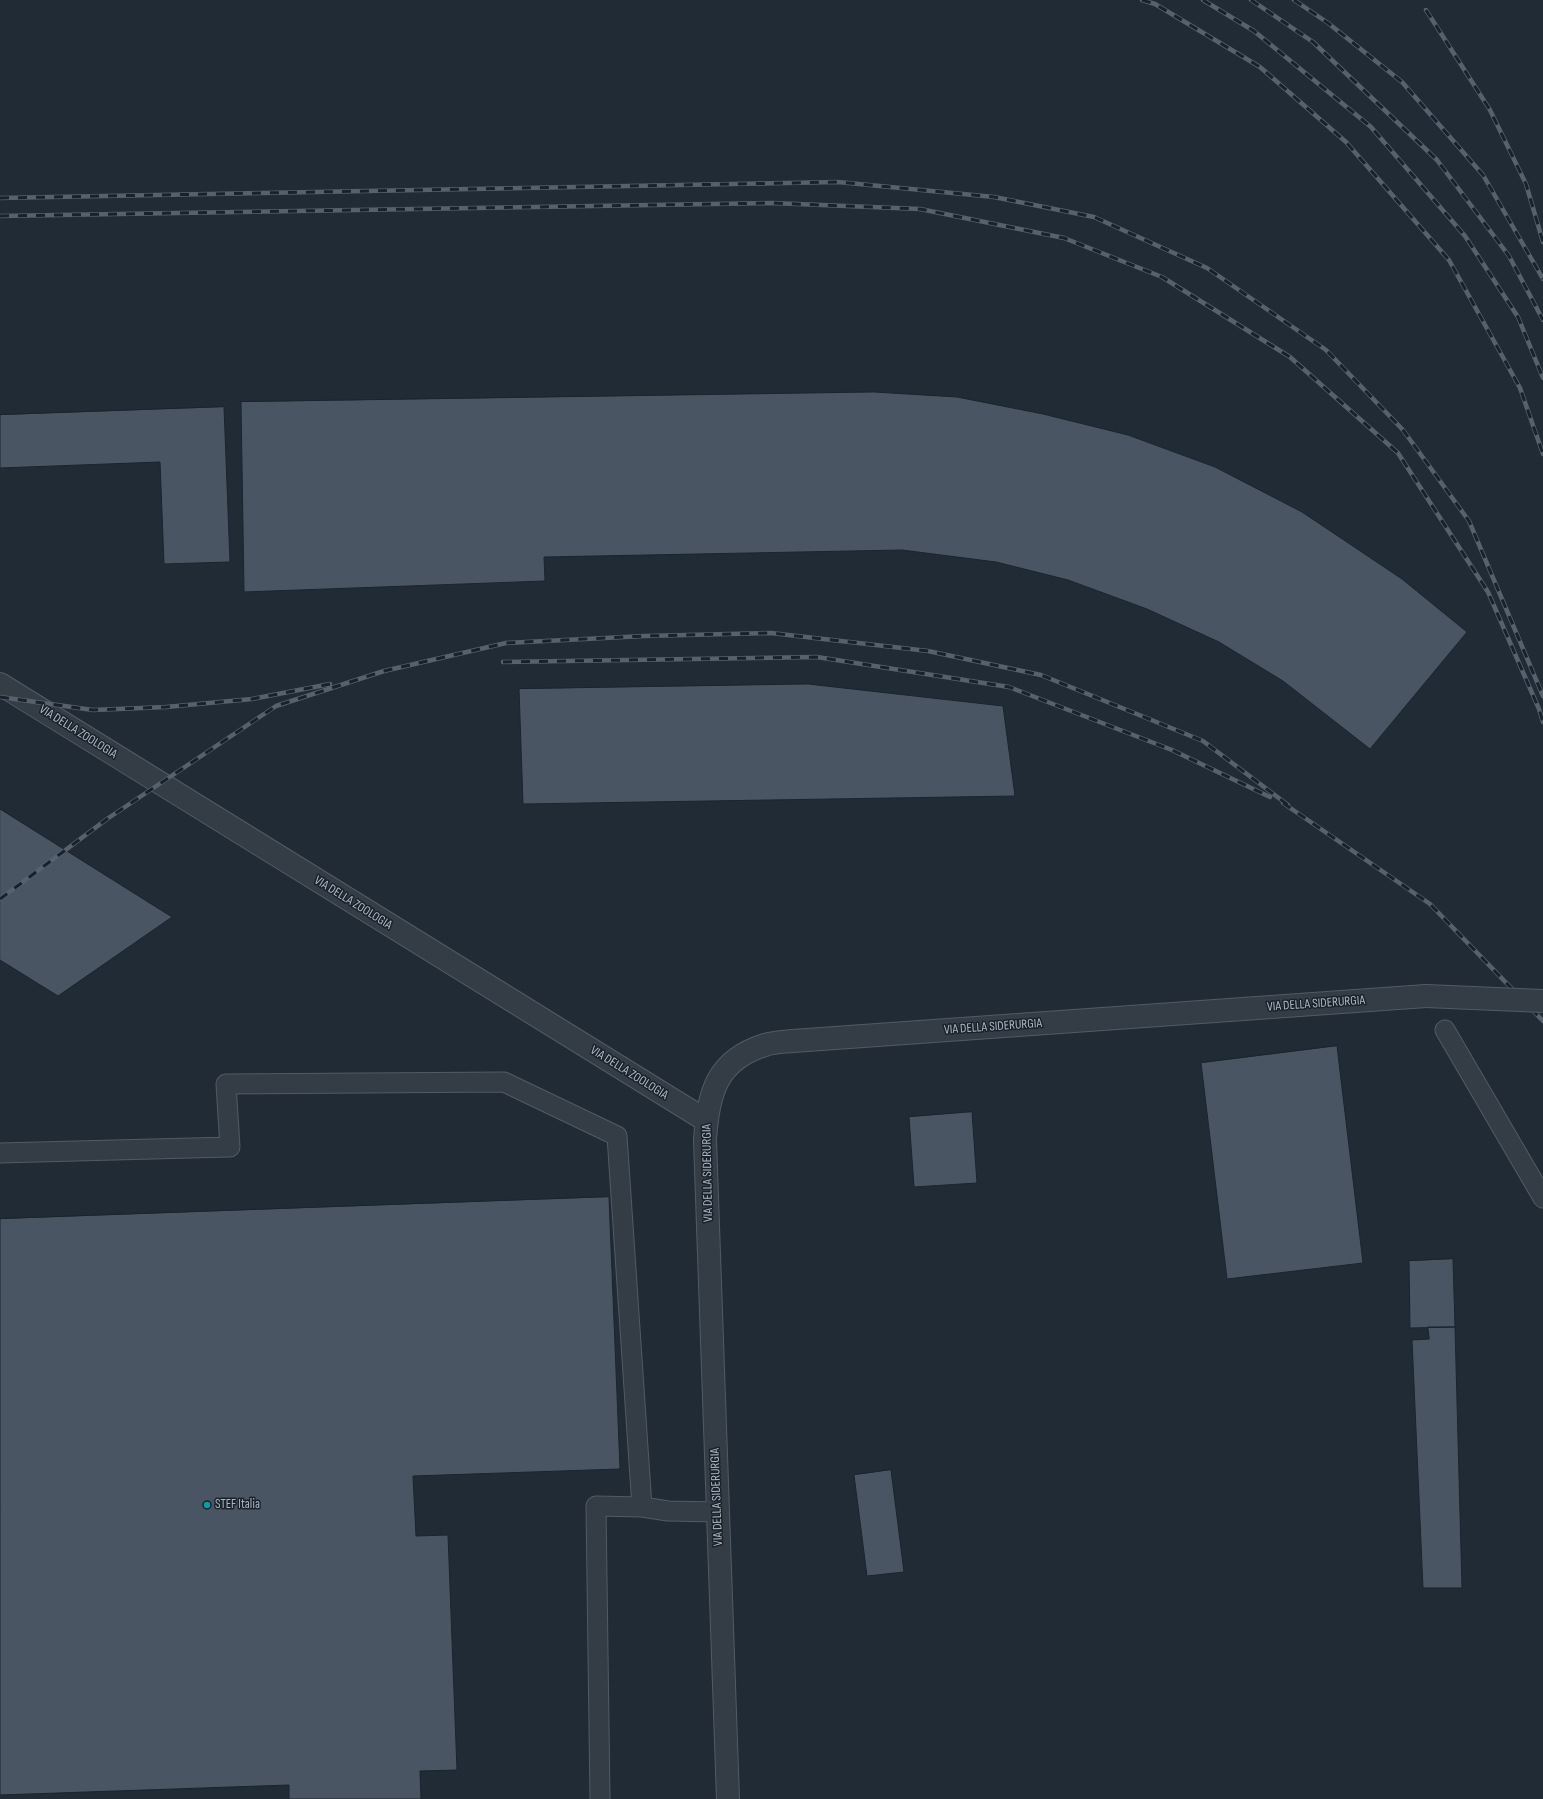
<!DOCTYPE html>
<html>
<head>
<meta charset="utf-8">
<style>
  body { margin:0 }
  canvas { display:block; background:#202b36 }
</style>
</head>
<body>
<canvas width="1543" height="1799"></canvas>
<script>
const ctx = document.querySelector('canvas').getContext('2d');
ctx.lineJoin = 'round';
function fillPath(path, color) { ctx.fillStyle = color; ctx.fill(path, 'evenodd'); }
function stroke(path, color, width, dash) { ctx.strokeStyle = color; ctx.lineWidth = width; ctx.lineCap = dash ? 'butt' : 'round'; ctx.setLineDash(dash || []); ctx.stroke(path); }
function write(font, color, halo, rows, align = 'center') {
  ctx.font = font + ' "Sofia Sans Condensed",sans-serif'; ctx.lineWidth = 3; ctx.setLineDash([]); ctx.textBaseline = 'middle'; ctx.strokeStyle = halo; ctx.fillStyle = color; for (const [text, x, y, turn = 0] of rows) {
    ctx.save(); ctx.translate(x, y); ctx.rotate((+turn || 0) * Math.PI / 180); ctx.textAlign = isNaN(turn) ? turn : align; if (halo) ctx.strokeText(text, 0, 0); ctx.fillText(text, 0, 0); ctx.restore();
  }
}
const building = new Path2D(`
  M874 392 957 397 1043 414 1128 435 1215 467 1302 512 1402 579 1467 632 1370 749 1283 681 1219 642 1147 609 1068 580 996 562 902 550 544 557 545 581 244 592 241 402Z
  M224 407 230 562 164 564 160 462 0 468V415Z
  M808 684 1003 706 1015 796 523 804 519 689Z
  M0 809 172 917 58 996 0 960Z
  M1337 1046 1363 1263 1227 1279 1201 1063Z
  M972 1112 977 1183 914 1187 909 1117Z
  M609 1197 620 1469 413 1476 416 1536 448 1535 457 1770 420 1771 421 1799H289V1785L0 1795V1219Z
  M1453 1259 1455 1327 1410 1328 1409 1261Z
  M1428 1327H1455L1462 1588H1423L1412 1340 1429 1339Z
  M891 1470 904 1572 867 1576 854 1475Z`);
const lane = new Path2D(`
  M1445 1030 1543 1198
  M0 1153 230 1147 226 1084 504 1082 617 1136 642 1507 668 1511 718 1512
  M600 1799 596 1506 642 1507`);
const street = new Path2D(`
  M0 684 707 1121
  M728 1799 705 1140C708 1094 716 1060 765 1045 773 1042 784 1042 793 1041L1426 996`);
const rail = new Path2D(`
  M1142 0 1155 4 1260 67 1346 142 1449 260 1520 388 1543 454
  M1203 0 1254 31 1371 127 1465 236 1518 317 1543 378
  M1251 0 1313 42 1437 160 1509 256 1543 320
  M1294 0 1328 23 1402 82 1483 175 1543 279
  M1426 10 1490 110 1526 184 1543 242
  M0 198 838 182 994 197 1094 217 1207 268 1326 350 1403 430 1469 521 1543 696
  M0 216 772 203 920 209 1064 238 1162 277 1290 357 1398 453 1488 592 1539 709 1543 722
  M503 662 817 657 1009 687 1172 750 1270 797
  M0 697 93 710 166 707 252 699 330 684
  M1283 803 1430 904 1543 1021
  M0 899 107 819 276 706 384 671 506 643 644 636 771 633 928 651 1041 675 1203 741 1288 805`);
const streetBridge = new Path2D(`
  M1426 996 1543 1001`);
const markers = [
  [207,1505,4,"#0f9aa8"]
];
const streetNames = [
  ["VIA DELLA ZOOLOGIA",78,732,32],
  ["VIA DELLA ZOOLOGIA",353,903,32],
  ["VIA DELLA SIDERURGIA",1316,1004,-4],
  ["VIA DELLA SIDERURGIA",993,1027,-4],
  ["VIA DELLA ZOOLOGIA",629,1073,32],
  ["VIA DELLA SIDERURGIA",708,1173,-91],
  ["VIA DELLA SIDERURGIA",717,1497,-92]
];
const poiNames = [
  ["STEF Italia",215,1505]
];
fillPath(building, '#495562');
stroke(building, '#1b242d', 1);
stroke(lane, '#515b64', 21);
stroke(street, '#515b64', 24);
stroke(lane, '#343d46', 19);
stroke(street, '#343d46', 22);
stroke(rail, '#56616d', 4.5);
stroke(rail, '#19222b', 3, [9]);
stroke(streetBridge, '#515b64', 24, []);
stroke(streetBridge, '#343d46', 22);
for (const [x, y, r, color] of markers) { const dot = new Path2D(); dot.arc(x, y, r, 0, 2 * Math.PI); ctx.fillStyle = color; ctx.fill(dot); stroke(dot, '#19222b', 1.5); }
write('13px', '#aeb8c3', '#19222b', streetNames);
write('13px', '#aeb8c3', '#19222b', poiNames, 'left');
</script>
</body>
</html>
